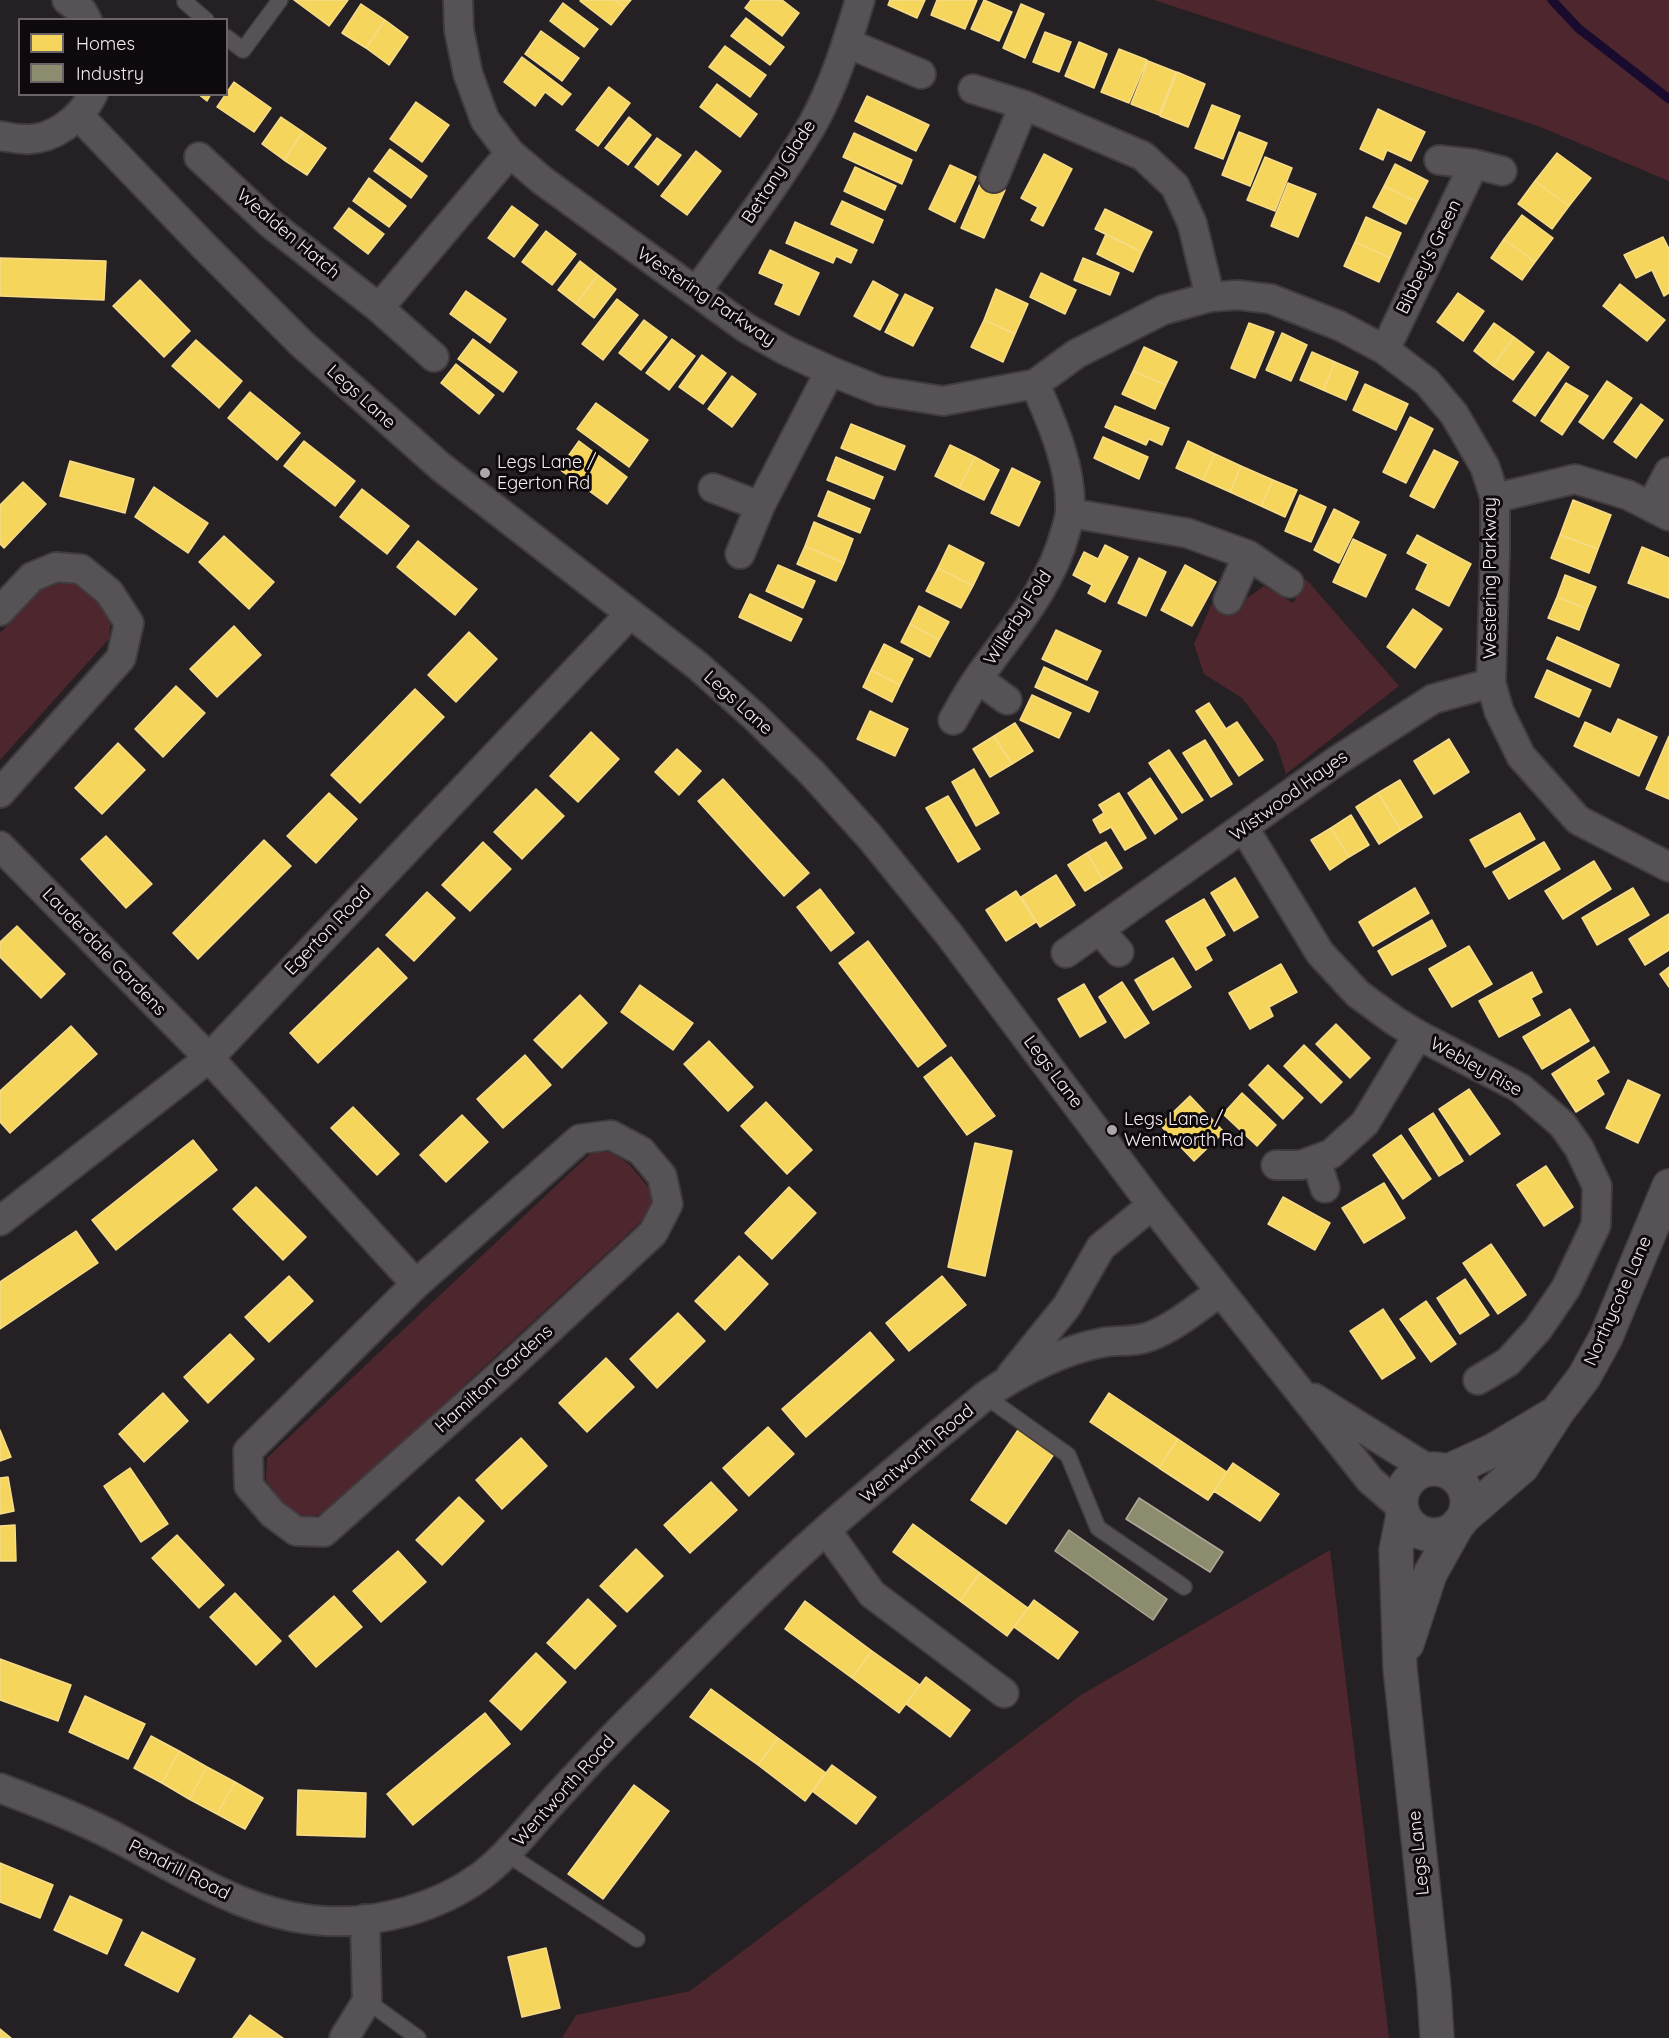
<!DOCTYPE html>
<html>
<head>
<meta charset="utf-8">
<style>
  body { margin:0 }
  #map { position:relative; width:1669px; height:2038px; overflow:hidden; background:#252024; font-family:Quicksand,sans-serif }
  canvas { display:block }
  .legend { position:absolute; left:18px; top:18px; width:210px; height:78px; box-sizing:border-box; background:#0e090d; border:2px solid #6a6469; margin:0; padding:8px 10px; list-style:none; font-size:18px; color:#f5edf3 }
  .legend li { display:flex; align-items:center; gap:12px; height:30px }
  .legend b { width:30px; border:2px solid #6a6469 }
</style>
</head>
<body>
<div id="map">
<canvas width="1669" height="2038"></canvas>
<ul class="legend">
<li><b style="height:16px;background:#f6d55c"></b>Homes</li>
<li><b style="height:16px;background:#8c8c6e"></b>Industry</li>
</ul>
</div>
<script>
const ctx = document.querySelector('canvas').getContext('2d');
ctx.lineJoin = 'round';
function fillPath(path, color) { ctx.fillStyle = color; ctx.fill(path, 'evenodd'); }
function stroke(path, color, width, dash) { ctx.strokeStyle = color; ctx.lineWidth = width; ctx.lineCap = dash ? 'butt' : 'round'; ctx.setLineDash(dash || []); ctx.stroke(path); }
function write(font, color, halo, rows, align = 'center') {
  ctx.font = font + ' Quicksand,sans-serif'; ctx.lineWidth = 6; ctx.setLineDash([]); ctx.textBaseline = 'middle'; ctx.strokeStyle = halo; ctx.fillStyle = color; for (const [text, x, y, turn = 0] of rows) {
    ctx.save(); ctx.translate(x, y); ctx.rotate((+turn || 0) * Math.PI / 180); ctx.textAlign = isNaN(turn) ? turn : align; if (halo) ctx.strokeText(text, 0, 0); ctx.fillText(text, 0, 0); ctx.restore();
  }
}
const green = new Path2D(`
  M1154 0H1669V181L1538 126Z
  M1306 579 1399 686 1286 774 1276 743 1242 698 1204 674 1194 644 1217 592 1240 603 1264 586 1293 603Z
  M73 581 96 594 111 619 109 639 0 760V633L45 585Z
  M592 1152H611L630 1165 653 1193 649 1214 325 1514 302 1517 283 1503 266 1480 267 1458Z
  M1330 1550 1389 2038H562L576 2015 690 1991 1081 1695Z`);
const homes = new Path2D(`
  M294 0H348L329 26Z
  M581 0H615L625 7 611 25 580 1Z
  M615 0H631L625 7Z
  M751 0H782L799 13 782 36 745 8Z
  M890 0H925L917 18 888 5Z
  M937 0H977L965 29 931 15Z
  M984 0 1012 12 999 41 971 29Z
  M563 3 598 29 584 47 550 21Z
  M361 4 385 20 366 48 342 33Z
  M1021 4 1044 14 1025 58 1003 48Z
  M746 18 784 47 770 65 731 36Z
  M385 20 408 37 389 65 366 48Z
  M541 31 579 58 562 81 525 54Z
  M1045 32 1071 42 1059 72 1033 62Z
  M1079 42 1107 54 1094 88 1065 76Z
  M725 46 766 75 750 97 709 67Z
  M1119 49 1147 60 1129 103 1101 92Z
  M522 57 571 94 562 105 545 92 535 106 504 82Z
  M1148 61 1176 72 1159 115 1131 104Z
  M1177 72 1205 84 1188 127 1160 116Z
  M234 82 271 108 254 132 217 107Z
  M717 84 757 114 740 137 700 107Z
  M609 87 630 103 598 146 576 130Z
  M198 94H211L207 101Z
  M867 96 929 125 916 151 855 121Z
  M416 102 449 125 422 162 390 139Z
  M1212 105 1240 116 1223 159 1195 148Z
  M1378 109 1425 132 1411 161 1387 150 1383 160 1360 149Z
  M281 117 303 132 284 160 262 144Z
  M629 117 651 135 628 165 605 148Z
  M303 132 326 148 307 175 284 160Z
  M1239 132 1267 143 1250 186 1222 175Z
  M854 133 912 160 902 184 843 157Z
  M657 138 681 155 658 185 635 167Z
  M390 149 427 176 411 198 374 171Z
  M696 151 721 171 687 215 661 196Z
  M1557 153 1591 178 1569 206 1535 181Z
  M1044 154 1072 169 1043 226 1031 220 1038 207 1021 198Z
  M1265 157 1292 168 1275 211 1247 200Z
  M1395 164 1428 181 1417 202 1384 186Z
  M950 165 976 177 955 222 929 209Z
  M855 167 896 186 885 210 844 191Z
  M369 178 406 206 389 227 353 201Z
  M982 179 1005 190 984 238 961 228Z
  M1535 181 1569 206 1552 229 1518 204Z
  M1288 183 1316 194 1298 237 1271 226Z
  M1384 186 1417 202 1406 224 1373 207Z
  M842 201 883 220 873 243 831 224Z
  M512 206 538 225 514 257 488 238Z
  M349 208 384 234 368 254 334 228Z
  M1105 209 1152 232 1142 252 1095 229Z
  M1522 215 1553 238 1535 262 1504 239Z
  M1366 217 1401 233 1390 258 1355 242Z
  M795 222 857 250 851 263 836 256 833 263 786 243Z
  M546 231 576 254 552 285 522 262Z
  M1106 234 1142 252 1133 272 1097 254Z
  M1663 237 1669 249V293L1664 296 1652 270 1636 278 1624 255Z
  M1504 239 1535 262 1522 280 1491 258Z
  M1355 242 1390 258 1379 282 1344 266Z
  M770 250 819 273 799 315 775 304 784 284 759 273Z
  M0 258 106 261 104 300 0 296Z
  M1083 258 1119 273 1110 295 1074 280Z
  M580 261 598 275 576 304 558 290Z
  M1041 273 1076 290 1065 314 1030 297Z
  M598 275 616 289 594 318 576 304Z
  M140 280 190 331 164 357 113 306Z
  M873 281 898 295 880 330 854 316Z
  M1620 284 1665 320 1647 341 1603 306Z
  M996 289 1028 304 1015 334 984 320Z
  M466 291 506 319 490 343 450 314Z
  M1458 293 1484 311 1463 341 1437 322Z
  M905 294 933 308 913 346 885 332Z
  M617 299 638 315 603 360 582 344Z
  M644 320 667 337 641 370 619 353Z
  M984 320 1015 334 1003 362 971 347Z
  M1249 323 1274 332 1255 378 1231 368Z
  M1494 323 1514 337 1493 366 1474 351Z
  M1282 333 1307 345 1291 381 1266 370Z
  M1514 337 1534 352 1513 380 1493 366Z
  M473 339 517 372 503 392 458 359Z
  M672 339 695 356 669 390 646 373Z
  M196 340 242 381 219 408 172 366Z
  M1144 347 1177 362 1166 385 1133 371Z
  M1312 352 1335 362 1323 390 1300 380Z
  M1548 352 1569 367 1535 416 1513 401Z
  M702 355 726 373 703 404 679 387Z
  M1335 362 1358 372 1346 400 1323 390Z
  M456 364 494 395 479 414 441 383Z
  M1133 371 1166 385 1155 409 1122 394Z
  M732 376 756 394 732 427 708 409Z
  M1607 381 1632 398 1603 439 1579 422Z
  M1566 383 1588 396 1562 435 1541 421Z
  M1365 384 1408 404 1396 430 1353 410Z
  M250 392 300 433 277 460 228 418Z
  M596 403 648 440 629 467 577 429Z
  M1641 404 1663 420 1636 458 1614 442Z
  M1115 406 1169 428 1162 445 1149 439 1146 445 1105 427Z
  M1410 417 1433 429 1406 483 1383 472Z
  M851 424 905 446 895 470 841 448Z
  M1103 437 1148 457 1139 479 1094 458Z
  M304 441 355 481 335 506 284 466Z
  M579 441 627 477 607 504 559 469Z
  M1188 441 1215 454 1203 480 1176 468Z
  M950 445 975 457 959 488 935 476Z
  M1434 450 1458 462 1434 508 1410 496Z
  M1215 454 1241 466 1230 492 1203 480Z
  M836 457 883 477 874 499 827 480Z
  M975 457 999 470 984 500 959 488Z
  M70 461 134 479 125 513 60 496Z
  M1241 466 1273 480 1261 506 1230 492Z
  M1012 468 1040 482 1019 526 991 513Z
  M1273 480 1297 490 1285 517 1261 506Z
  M23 482 46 504 4 548 0 544V505Z
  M154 487 208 523 188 553 135 517Z
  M362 489 409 526 387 554 340 517Z
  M828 491 870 509 860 533 818 516Z
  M1300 495 1326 507 1311 542 1285 531Z
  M1573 500 1611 515 1598 549 1560 535Z
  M1334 509 1359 522 1339 563 1314 550Z
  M814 522 853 539 844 563 805 546Z
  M1417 535 1471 564 1449 606 1416 589 1428 564 1407 553Z
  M1560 535 1598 549 1589 573 1551 558Z
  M224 536 274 582 249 609 199 562Z
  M1353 539 1386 555 1366 597 1333 582Z
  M418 541 477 589 455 615 397 567Z
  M949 545 984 563 973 586 938 568Z
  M1105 545 1128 557 1105 602 1088 593 1092 585 1073 575 1084 552 1098 559Z
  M805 546 844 563 836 581 797 564Z
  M1642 547 1669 558V598L1628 583Z
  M1139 558 1166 572 1146 616 1118 603Z
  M778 565 815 581 803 608 766 591Z
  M1185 565 1216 582 1192 626 1161 610Z
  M938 568 973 586 961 608 926 591Z
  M1565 575 1596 587 1587 609 1557 597Z
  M750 594 802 619 791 641 739 617Z
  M1557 597 1587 609 1579 630 1548 618Z
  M919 606 949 622 939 640 910 624Z
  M1413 609 1442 629 1415 668 1387 647Z
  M910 624 939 640 930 657 901 642Z
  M234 626 261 655 217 697 190 669Z
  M1056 630 1101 651 1087 680 1042 659Z
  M469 632 497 659 456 702 428 675Z
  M1557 637 1619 665 1610 687 1547 659Z
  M884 644 913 659 900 685 871 670Z
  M1044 667 1098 692 1089 712 1035 687Z
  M871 670 900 685 892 702 863 687Z
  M1547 670 1591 690 1579 717 1535 697Z
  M176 686 205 713 163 757 135 729Z
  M415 689 444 717 360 803 331 775Z
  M1032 695 1071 713 1059 738 1020 720Z
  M1209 703 1226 729 1237 722 1263 760 1239 776 1196 711Z
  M870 711 908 729 895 756 857 739Z
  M1618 719 1657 737 1639 776 1574 746 1585 722 1611 734Z
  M1015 723 1033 751 1012 764 994 736Z
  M591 732 619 759 578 802 550 776Z
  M994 736 1012 764 990 777 973 749Z
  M1669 736V799L1646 789Z
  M1449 739 1469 772 1434 794 1414 761Z
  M1205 740 1232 784 1211 797 1183 753Z
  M118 743 145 770 102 814 75 788Z
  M677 749 701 771 679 795 655 772Z
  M1169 750 1203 800 1182 813 1149 763Z
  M974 769 999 813 976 826 952 782Z
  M1150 778 1177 819 1155 834 1128 793Z
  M723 779 809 873 784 896 698 801Z
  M1400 780 1422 817 1401 830 1378 793Z
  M536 789 564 816 522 859 494 832Z
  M329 793 357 819 316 863 287 836Z
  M1119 793 1146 838 1125 850 1111 827 1100 833 1093 820 1104 813 1099 805Z
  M1378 793 1401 830 1379 844 1356 807Z
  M948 796 980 849 958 862 926 808Z
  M1520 813 1535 839 1485 867 1470 840Z
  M1351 815 1369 845 1349 857 1331 828Z
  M1331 828 1349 857 1330 870 1311 840Z
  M106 836 152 884 126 908 81 859Z
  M264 840 291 866 198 959 173 933Z
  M483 842 511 869 470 911 442 885Z
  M1106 842 1122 868 1103 880 1087 853Z
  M1544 842 1560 869 1509 899 1493 872Z
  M1087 853 1103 880 1085 891 1068 865Z
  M1594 861 1611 889 1563 919 1545 891Z
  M1056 875 1075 905 1040 927 1021 897Z
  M1235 878 1258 917 1234 931 1211 893Z
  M1415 888 1429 913 1373 946 1359 922Z
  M1633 888 1649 915 1597 945 1582 918Z
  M820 889 854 933 831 951 797 907Z
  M1016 891 1036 922 1006 941 986 910Z
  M427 892 455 918 414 961 386 935Z
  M1204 899 1225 935 1205 947 1212 960 1196 970 1166 921Z
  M1669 914V950L1645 965 1629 939Z
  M1432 920 1446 946 1392 975 1378 951Z
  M17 926 65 974 41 998 0 957V942Z
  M868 941 946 1046 918 1067 839 963Z
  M1469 946 1492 984 1452 1007 1429 969Z
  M378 948 407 978 318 1063 290 1033Z
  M1173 958 1191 987 1153 1010 1135 980Z
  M1281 964 1297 992 1269 1007 1273 1016 1250 1029 1229 993Z
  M1669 967V987L1660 974Z
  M1532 972 1542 992 1531 998 1540 1015 1499 1037 1479 1001Z
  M1122 982 1149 1023 1125 1038 1099 997Z
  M1084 984 1106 1022 1080 1037 1058 999Z
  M640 985 693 1023 673 1050 621 1012Z
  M580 995 607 1023 562 1068 534 1040Z
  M1570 1009 1589 1041 1542 1069 1523 1037Z
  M1336 1024 1370 1058 1350 1078 1316 1044Z
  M71 1026 97 1054 10 1133 0 1122V1091Z
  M709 1041 753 1087 728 1111 684 1064Z
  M1304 1045 1342 1082 1321 1103 1284 1066Z
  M1594 1047 1609 1072 1596 1080 1604 1094 1576 1112 1552 1074Z
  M525 1055 551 1085 503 1128 477 1099Z
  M951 1057 995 1116 967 1135 924 1077Z
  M1268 1065 1303 1098 1283 1119 1249 1085Z
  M1628 1080 1660 1095 1638 1143 1606 1128Z
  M1469 1089 1500 1134 1470 1155 1439 1109Z
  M1242 1093 1276 1125 1257 1146 1223 1114Z
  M1190 1096 1224 1132 1194 1161 1160 1125Z
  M766 1102 812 1150 787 1174 741 1126Z
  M353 1107 399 1154 377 1175 331 1128Z
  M1433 1113 1463 1161 1439 1176 1409 1129Z
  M462 1115 488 1142 446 1182 420 1155Z
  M1401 1135 1431 1179 1403 1199 1373 1155Z
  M193 1140 217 1170 116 1250 92 1220Z
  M975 1143 1012 1151 985 1276 948 1267Z
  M1546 1166 1573 1207 1544 1226 1517 1185Z
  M1384 1183 1405 1218 1364 1243 1342 1208Z
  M256 1187 306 1237 283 1260 233 1209Z
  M789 1187 816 1213 772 1259 745 1233Z
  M1283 1197 1330 1223 1315 1250 1268 1224Z
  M76 1231 98 1263 0 1329V1282Z
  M1491 1244 1526 1295 1498 1314 1463 1263Z
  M739 1256 768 1284 725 1330 695 1301Z
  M289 1276 313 1301 269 1342 245 1317Z
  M942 1276 966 1305 909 1351 886 1323Z
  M1465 1279 1489 1315 1460 1334 1437 1298Z
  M1426 1301 1456 1344 1431 1362 1400 1319Z
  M1383 1309 1415 1358 1382 1379 1350 1331Z
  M678 1313 705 1341 657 1388 630 1359Z
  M870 1332 894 1360 806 1437 782 1409Z
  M230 1334 254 1359 208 1403 184 1377Z
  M606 1358 634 1387 587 1432 559 1403Z
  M163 1393 188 1421 144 1462 119 1434Z
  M1109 1393 1178 1439 1159 1468 1090 1422Z
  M768 1427 794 1454 749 1496 723 1468Z
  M0 1430 11 1457 0 1461Z
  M1018 1430 1054 1454 1006 1524 971 1500Z
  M521 1438 547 1466 502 1509 476 1480Z
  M1178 1439 1227 1472 1208 1500 1159 1468Z
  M1233 1463 1279 1494 1260 1521 1214 1491Z
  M130 1468 168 1524 141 1542 104 1486Z
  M8 1477 14 1511 0 1514V1478Z
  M711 1482 737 1510 690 1553 664 1525Z
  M459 1497 484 1521 442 1565 416 1540Z
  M913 1524 980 1573 960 1601 893 1552Z
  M15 1525 16 1561H0V1526Z
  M177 1535 224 1585 199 1608 152 1558Z
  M636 1549 663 1576 627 1612 600 1586Z
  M398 1551 426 1582 381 1622 353 1591Z
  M980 1573 1028 1608 1007 1636 960 1601Z
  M235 1593 281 1641 256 1665 210 1617Z
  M334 1596 362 1627 316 1667 289 1636Z
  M588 1599 616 1626 575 1669 547 1643Z
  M1034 1600 1078 1632 1058 1659 1014 1627Z
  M805 1601 872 1651 852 1678 785 1629Z
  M872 1651 920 1685 899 1713 852 1678Z
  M536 1653 566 1682 521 1730 490 1701Z
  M0 1659 71 1685 58 1721 0 1700Z
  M926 1677 970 1710 950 1737 906 1704Z
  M711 1689 778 1738 758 1765 690 1717Z
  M85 1696 145 1724 128 1759 69 1732Z
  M485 1713 510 1744 413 1825 387 1794Z
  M151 1736 179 1751 162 1783 134 1768Z
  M778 1738 826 1773 805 1801 758 1765Z
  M179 1751 207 1767 189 1799 162 1783Z
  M832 1765 876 1797 856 1824 812 1791Z
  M207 1767 235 1782 217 1814 189 1799Z
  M235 1782 263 1798 245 1829 217 1814Z
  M634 1785 669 1811 603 1899 568 1874Z
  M298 1790 366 1793 365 1837 297 1835Z
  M0 1863 53 1885 40 1918 0 1902Z
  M70 1896 122 1920 107 1954 54 1930Z
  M142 1932 195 1959 178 1992 125 1965Z
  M546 1948 560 2008 522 2017 508 1957Z
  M250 2015 283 2038H233Z
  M0 2029 11 2038H0Z`);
const industry = new Path2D(`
  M1139 1498 1223 1552 1210 1572 1126 1519Z
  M1069 1530 1167 1599 1153 1620 1055 1551Z`);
const stream = new Path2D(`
  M1552 0 1578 28 1669 99`);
const service = new Path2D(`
  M185 2 206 20
  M226 37 243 50 280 0
  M985 1396 1068 1455 1098 1528 1184 1587
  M507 1854 637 1939
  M367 2001 418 2038`);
const minor = new Path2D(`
  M67 0 82 11 87 20
  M458 0 459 30 468 74 485 120 510 153 543 181 746 328 787 351 830 371 880 391 943 401 1035 384 1076 354 1163 310 1210 297 1238 295 1271 299 1340 326 1385 350 1427 382 1454 414 1485 467 1495 498V551L1491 683 1499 711 1521 756 1578 820 1669 867
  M847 43 921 74
  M973 89 1024 105 1143 156 1175 186 1192 223 1210 297
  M79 116 205 247 302 344 441 467 698 666 754 716 813 774 870 837 948 933 1152 1205 1370 1480 1401 1507
  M0 136C8 137 16 139 24 139 52 141 81 119 93 94
  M199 157 271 224 379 308 434 357
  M1439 160 1474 164 1502 171
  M994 178 1024 105
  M696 292C736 237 778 183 812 125 834 86 847 43 860 0
  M379 308 510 153
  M1385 350 1474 164
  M713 488 760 506
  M1495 498 1575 479 1628 495 1669 516
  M1651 506 1669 472
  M1070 513 1187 533 1248 555 1289 583
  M740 554 760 506 830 371
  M1228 600 1248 555
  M0 611 32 577 56 567 81 569 109 592 129 623 121 658 0 793
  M978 679 1007 700
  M953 720C961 706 969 691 979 677 1011 631 1050 589 1065 533 1067 526 1070 518 1070 511 1072 467 1052 423 1035 384
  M1244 828 1320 953 1358 994 1395 1021 1418 1035 1520 1088 1562 1124 1579 1148 1597 1186 1596 1225 1566 1288 1538 1329 1508 1362 1478 1380
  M0 846 209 1058 416 1284
  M1099 930 1119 952
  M1066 953 1338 760 1433 699 1491 683
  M611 1135 641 1151 662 1176 668 1204 653 1233 501 1374 324 1532 296 1531 273 1514 249 1486 248 1451 416 1284 580 1139Z
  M1316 1160 1325 1188
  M1276 1165H1301L1331 1154 1365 1123 1418 1035
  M0 1221 209 1058 630 614
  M1011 1375 1067 1306 1101 1247 1152 1205
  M1314 1398 1428 1469
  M826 1530 872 1594 1004 1693
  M0 1788C42 1804 84 1820 123 1841 188 1875 250 1917 326 1921 379 1924 439 1907 481 1876 506 1857 525 1832 545 1810 574 1778 603 1747 633 1717 697 1654 759 1589 826 1530 878 1484 932 1440 985 1396 1018 1372 1065 1349 1105 1342 1120 1340 1137 1342 1151 1336 1176 1326 1197 1308 1220 1292
  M344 2038 367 2001 365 1919`);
const tertiary = new Path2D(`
  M1401 1502a33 33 0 1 1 66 0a33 33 0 1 1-66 0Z
  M1448 1471 1494 1450 1551 1416
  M1403 1515 1396 1550 1400 1668 1434 1989 1437 2038
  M1463 1518 1522 1467 1558 1411 1584 1377 1606 1337 1669 1186
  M1407 1644 1430 1574 1458 1524`);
const markers = [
  [485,473,6,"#aca5ab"],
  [1112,1130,6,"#aca5ab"]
];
const streetNames = [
  ["Bettany Glade",779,172,-57],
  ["Wealden Hatch",288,234,40],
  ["Bibbey's Green",1429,257,-64],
  ["Westering Parkway",706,297,34],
  ["Legs Lane",361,397,42],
  ["Westering Parkway",1491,578,-90],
  ["Willerby Fold",1018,618,-57],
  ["Legs Lane",738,703,42],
  ["Wistwood Hayes",1289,796,-36],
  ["Egerton Road",328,931,-46],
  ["Lauderdale Gardens",104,952,46],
  ["Webley Rise",1476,1067,29],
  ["Legs Lane",1053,1072,53],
  ["Northycote Lane",1618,1301,-66],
  ["Hamilton Gardens",494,1379,-42],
  ["Wentworth Road",917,1454,-40],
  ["Wentworth Road",564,1791,-48],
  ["Legs Lane",1419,1853,-96],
  ["Pendrill Road",179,1870,27]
];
const poiNames = [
  ["Legs Lane /",497,463],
  ["Egerton Rd",497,484],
  ["Legs Lane /",1124,1120],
  ["Wentworth Rd",1124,1141]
];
fillPath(green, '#4e262d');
fillPath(homes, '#f6d55c');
stroke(homes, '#f6dc89', 1.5);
fillPath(industry, '#8c8c6e');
stroke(industry, '#aca996', 1.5);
stroke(stream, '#180b2e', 9);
stroke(service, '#403b3f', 18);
stroke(minor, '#403b3f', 32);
stroke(tertiary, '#403b3f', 36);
stroke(service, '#575256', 15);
stroke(minor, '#575256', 28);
stroke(tertiary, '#575256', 33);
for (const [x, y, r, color] of markers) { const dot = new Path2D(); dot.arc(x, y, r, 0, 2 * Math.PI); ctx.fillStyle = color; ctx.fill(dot); stroke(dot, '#0e090d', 2); }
write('18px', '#f5edf3', '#0e090d', streetNames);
write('18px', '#f5edf3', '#0e090d', poiNames, 'left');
</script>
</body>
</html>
